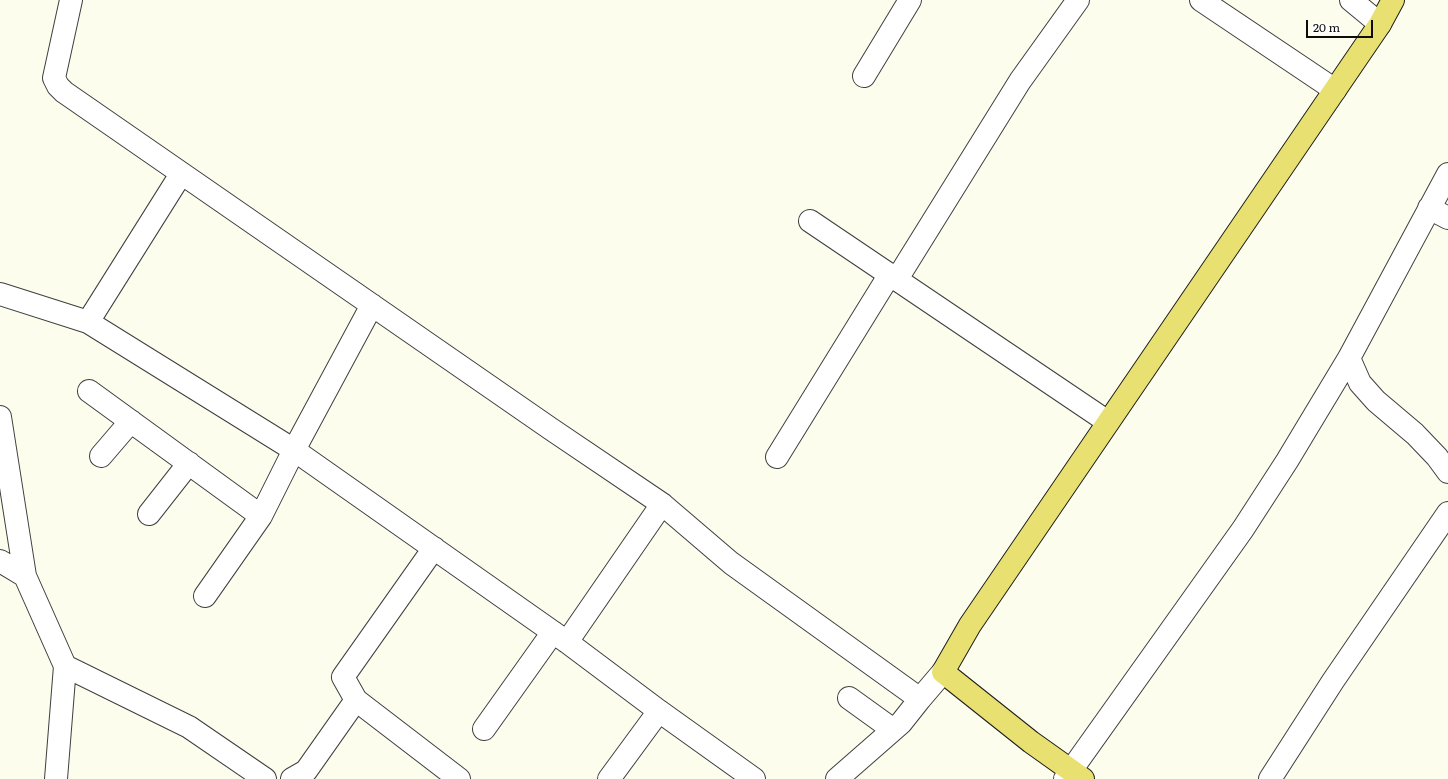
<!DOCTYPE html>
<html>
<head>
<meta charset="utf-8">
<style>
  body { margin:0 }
  #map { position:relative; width:1448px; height:779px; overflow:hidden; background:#fdfded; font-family:Literata,serif }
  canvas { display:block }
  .scale { position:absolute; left:1306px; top:20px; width:67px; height:18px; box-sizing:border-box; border:2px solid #0c0c0c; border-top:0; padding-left:5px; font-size:12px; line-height:14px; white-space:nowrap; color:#0c0c0c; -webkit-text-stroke:3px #fff; paint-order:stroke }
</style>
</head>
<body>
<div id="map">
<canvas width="1448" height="779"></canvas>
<div class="scale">20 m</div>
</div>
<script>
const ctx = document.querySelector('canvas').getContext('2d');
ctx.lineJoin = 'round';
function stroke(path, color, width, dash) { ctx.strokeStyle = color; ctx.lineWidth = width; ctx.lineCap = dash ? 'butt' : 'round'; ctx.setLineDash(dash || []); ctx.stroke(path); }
const minor = new Path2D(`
  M71 0 54 78 58 86 64 92 551 429 662 504 731 563 920 699 901 723 837 779
  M1201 0 1335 90
  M1351 0 1380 24
  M864 76 910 0
  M1429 208 1448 218
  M810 221 1108 422
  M897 279 1020 81 1078 0
  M0 294 88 322 294 450 567 642 659 711 754 779
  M88 322 181 174
  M1349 358 1360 383 1376 401 1415 434 1437 457 1448 472
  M89 391 261 516
  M0 417 25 576 65 666 56 779
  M101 456 131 421
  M777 457 890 274
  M149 514 189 463
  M434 548 343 677 356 700 459 779
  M0 561 25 576
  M205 596 261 516 294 450 372 305
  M567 642 662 504
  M65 666 189 727 265 779
  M849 698 892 729
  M920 699 943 672
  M484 729 553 632
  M292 779 306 771 356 700
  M609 779 659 711
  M1065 779 1243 529 1287 461 1349 358 1448 174
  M1270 779 1333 681 1448 513`);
const major = new Path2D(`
  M1083 779 1031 742 943 672 970 625 1380 24 1393 0`);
stroke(minor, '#3f3f3f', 24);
stroke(major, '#1d1d1d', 24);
stroke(minor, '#fff', 22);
stroke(major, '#e8e172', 22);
</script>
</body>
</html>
